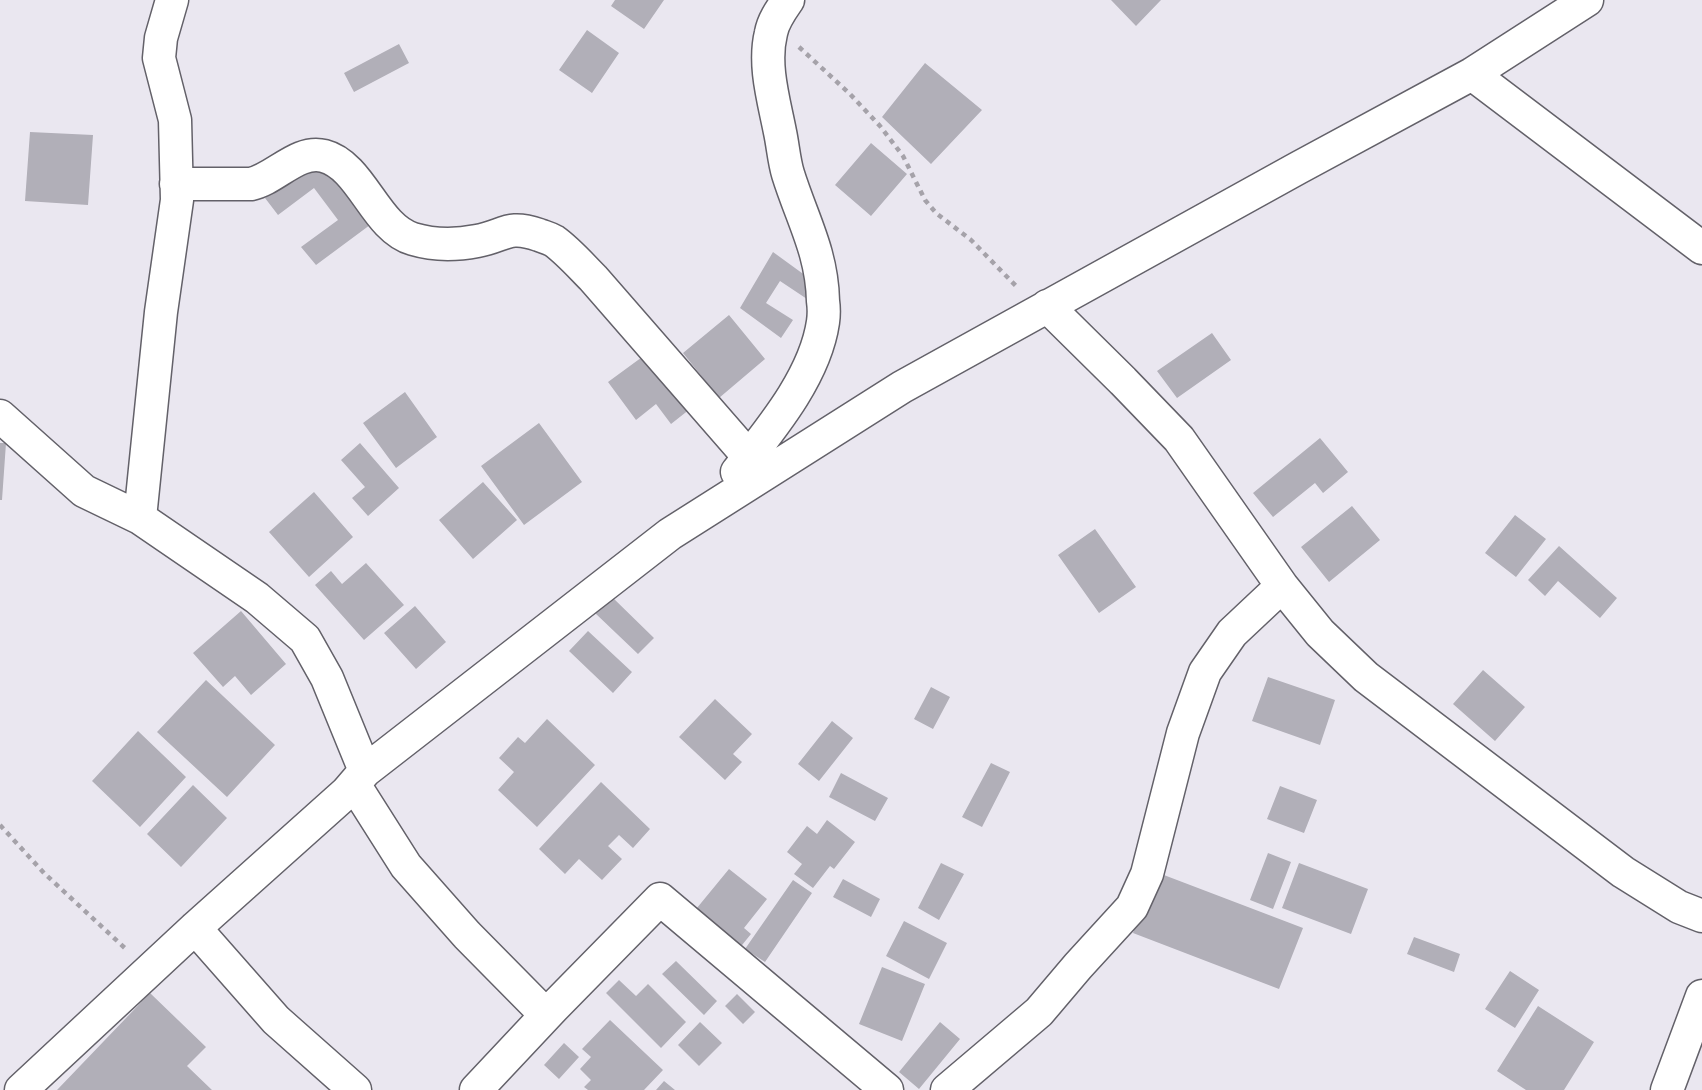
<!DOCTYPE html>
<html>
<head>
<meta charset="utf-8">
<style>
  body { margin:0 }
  canvas { display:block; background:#eae7f0 }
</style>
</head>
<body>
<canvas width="1702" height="1090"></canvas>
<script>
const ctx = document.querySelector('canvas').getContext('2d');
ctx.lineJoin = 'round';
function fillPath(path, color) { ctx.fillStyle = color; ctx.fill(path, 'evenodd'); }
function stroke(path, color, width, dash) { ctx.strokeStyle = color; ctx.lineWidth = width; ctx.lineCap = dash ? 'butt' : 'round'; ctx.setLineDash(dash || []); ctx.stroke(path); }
const building = new Path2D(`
  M615 0H664L644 29 611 6Z
  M1111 0H1161L1136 26Z
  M587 30 619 53 592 93 559 70Z
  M399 44 409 63 354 92 344 73Z
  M925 63 982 110 931 164 882 117Z
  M30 132 93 135 88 205 25 201Z
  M871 143 907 174 871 216 835 185Z
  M317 159 374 222 316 265 301 247 338 220 314 188 278 215 265 198Z
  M773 252 817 284 807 299 780 281 766 303 793 320 781 338 740 308Z
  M729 315 765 359 719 398 683 353Z
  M1212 333 1231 360 1177 398 1157 371Z
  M649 352 690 409 671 424 656 404 636 420 608 382Z
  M405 392 437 437 396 468 363 423Z
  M539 423 582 482 524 525 481 466Z
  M1320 438 1348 472 1323 493 1315 483 1273 517 1253 493Z
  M0 443H6L2 500H0Z
  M360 443 399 488 368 516 352 498 365 487 341 460Z
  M483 482 517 520 473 559 439 520Z
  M314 492 353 537 309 577 269 532Z
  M1352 506 1380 540 1329 582 1301 547Z
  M1515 515 1546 539 1516 577 1485 553Z
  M1095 529 1136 587 1099 613 1058 555Z
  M1559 546 1617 598 1600 618 1558 581 1545 596 1528 580Z
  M366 563 404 605 364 640 315 585 331 571 342 584Z
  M611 596 654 638 638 654 595 613Z
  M415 606 446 642 416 669 384 633Z
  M241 611 286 664 251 695 235 676 223 687 193 653Z
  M588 631 632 672 613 693 569 651Z
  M1483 670 1525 707 1495 741 1453 704Z
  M1268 677 1335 700 1320 745 1252 721Z
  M206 680 275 745 227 797 157 732Z
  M931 687 950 697 933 729 914 719Z
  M715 699 752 734 733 754 742 762 725 780 679 737Z
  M547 719 595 765 537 827 498 790 514 772 499 758 518 737 525 743Z
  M832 721 853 738 819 781 798 764Z
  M138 731 186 777 140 827 92 781Z
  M991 763 1010 772 982 827 962 817Z
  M841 773 888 798 875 821 829 797Z
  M601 782 650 829 633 848 619 835 608 846 622 859 602 880 579 859 565 874 539 849Z
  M193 785 227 818 181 867 147 834Z
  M1280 786 1317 800 1304 833 1267 819Z
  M827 820 855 842 834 869 830 866 813 888 794 874 802 864 787 852 807 826 817 834Z
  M1268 853 1291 862 1273 909 1250 900Z
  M941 863 964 874 939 920 918 908Z
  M1299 863 1368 889 1351 934 1282 908Z
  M729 869 767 899 744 928 751 934 738 950 692 914Z
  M1156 872 1303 928 1279 989 1133 933Z
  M843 879 880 899 871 917 833 897Z
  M793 880 812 893 765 962 745 949Z
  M904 921 947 943 929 979 886 956Z
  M1414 937 1460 954 1454 972 1407 954Z
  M676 961 717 1001 704 1015 662 974Z
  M882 967 925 984 902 1041 859 1024Z
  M1510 971 1539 990 1515 1028 1485 1009Z
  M619 980 636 996 648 984 686 1022 661 1048 606 993Z
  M150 993 206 1047 187 1066 212 1090H57Z
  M737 994 755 1012 743 1024 725 1006Z
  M1538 1006 1594 1042 1564 1090H1526L1497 1071Z
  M610 1020 663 1070 644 1090H588L584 1087 591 1080 580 1069 591 1057 582 1049Z
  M700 1022 722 1043 699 1066 678 1045Z
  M940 1022 960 1039 919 1089 899 1072Z
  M564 1043 579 1057 559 1079 544 1065Z
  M664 1081 675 1090H656Z`);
const path = new Path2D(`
  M799 47 850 94 880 126 903 156 925 200 936 213 971 240 1017 287
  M0 825 44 873 128 951`);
const minor = new Path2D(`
  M1472 74 1702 248
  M176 184H251C275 179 298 149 324 156 362 166 375 228 413 239 433 245 456 245 477 241 505 236 507 224 539 235 544 237 549 238 554 241 568 251 581 266 593 278L749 457
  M1047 306 1123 381 1179 439 1282 586 1320 633 1366 677 1623 872 1679 907 1702 916
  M0 416 84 491 140 518 257 598 305 639 327 678 365 771
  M737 472C770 430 815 377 823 322 824 315 824 308 823 301 822 252 802 219 788 174 784 161 783 146 780 132 774 101 763 65 771 33 773 21 781 10 788 0
  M140 518 161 312 177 200 175 120 159 58 161 38 172 0
  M354 784 406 866 467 935 546 1015
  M195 928 276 1020 355 1090
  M21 1090 195 928 347 792 365 771 670 534 902 387 1298 168 1472 74 1587 0
  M476 1090 553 1008 660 899 887 1090
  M947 1090 1039 1012 1078 966 1132 907 1147 874 1183 733 1205 672 1232 633 1282 586
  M1667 1090 1702 996`);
fillPath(building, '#b1afb8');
stroke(minor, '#636169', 35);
stroke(path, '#a5a2a9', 4.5, [5, 5]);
stroke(minor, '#fff', 32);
</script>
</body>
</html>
